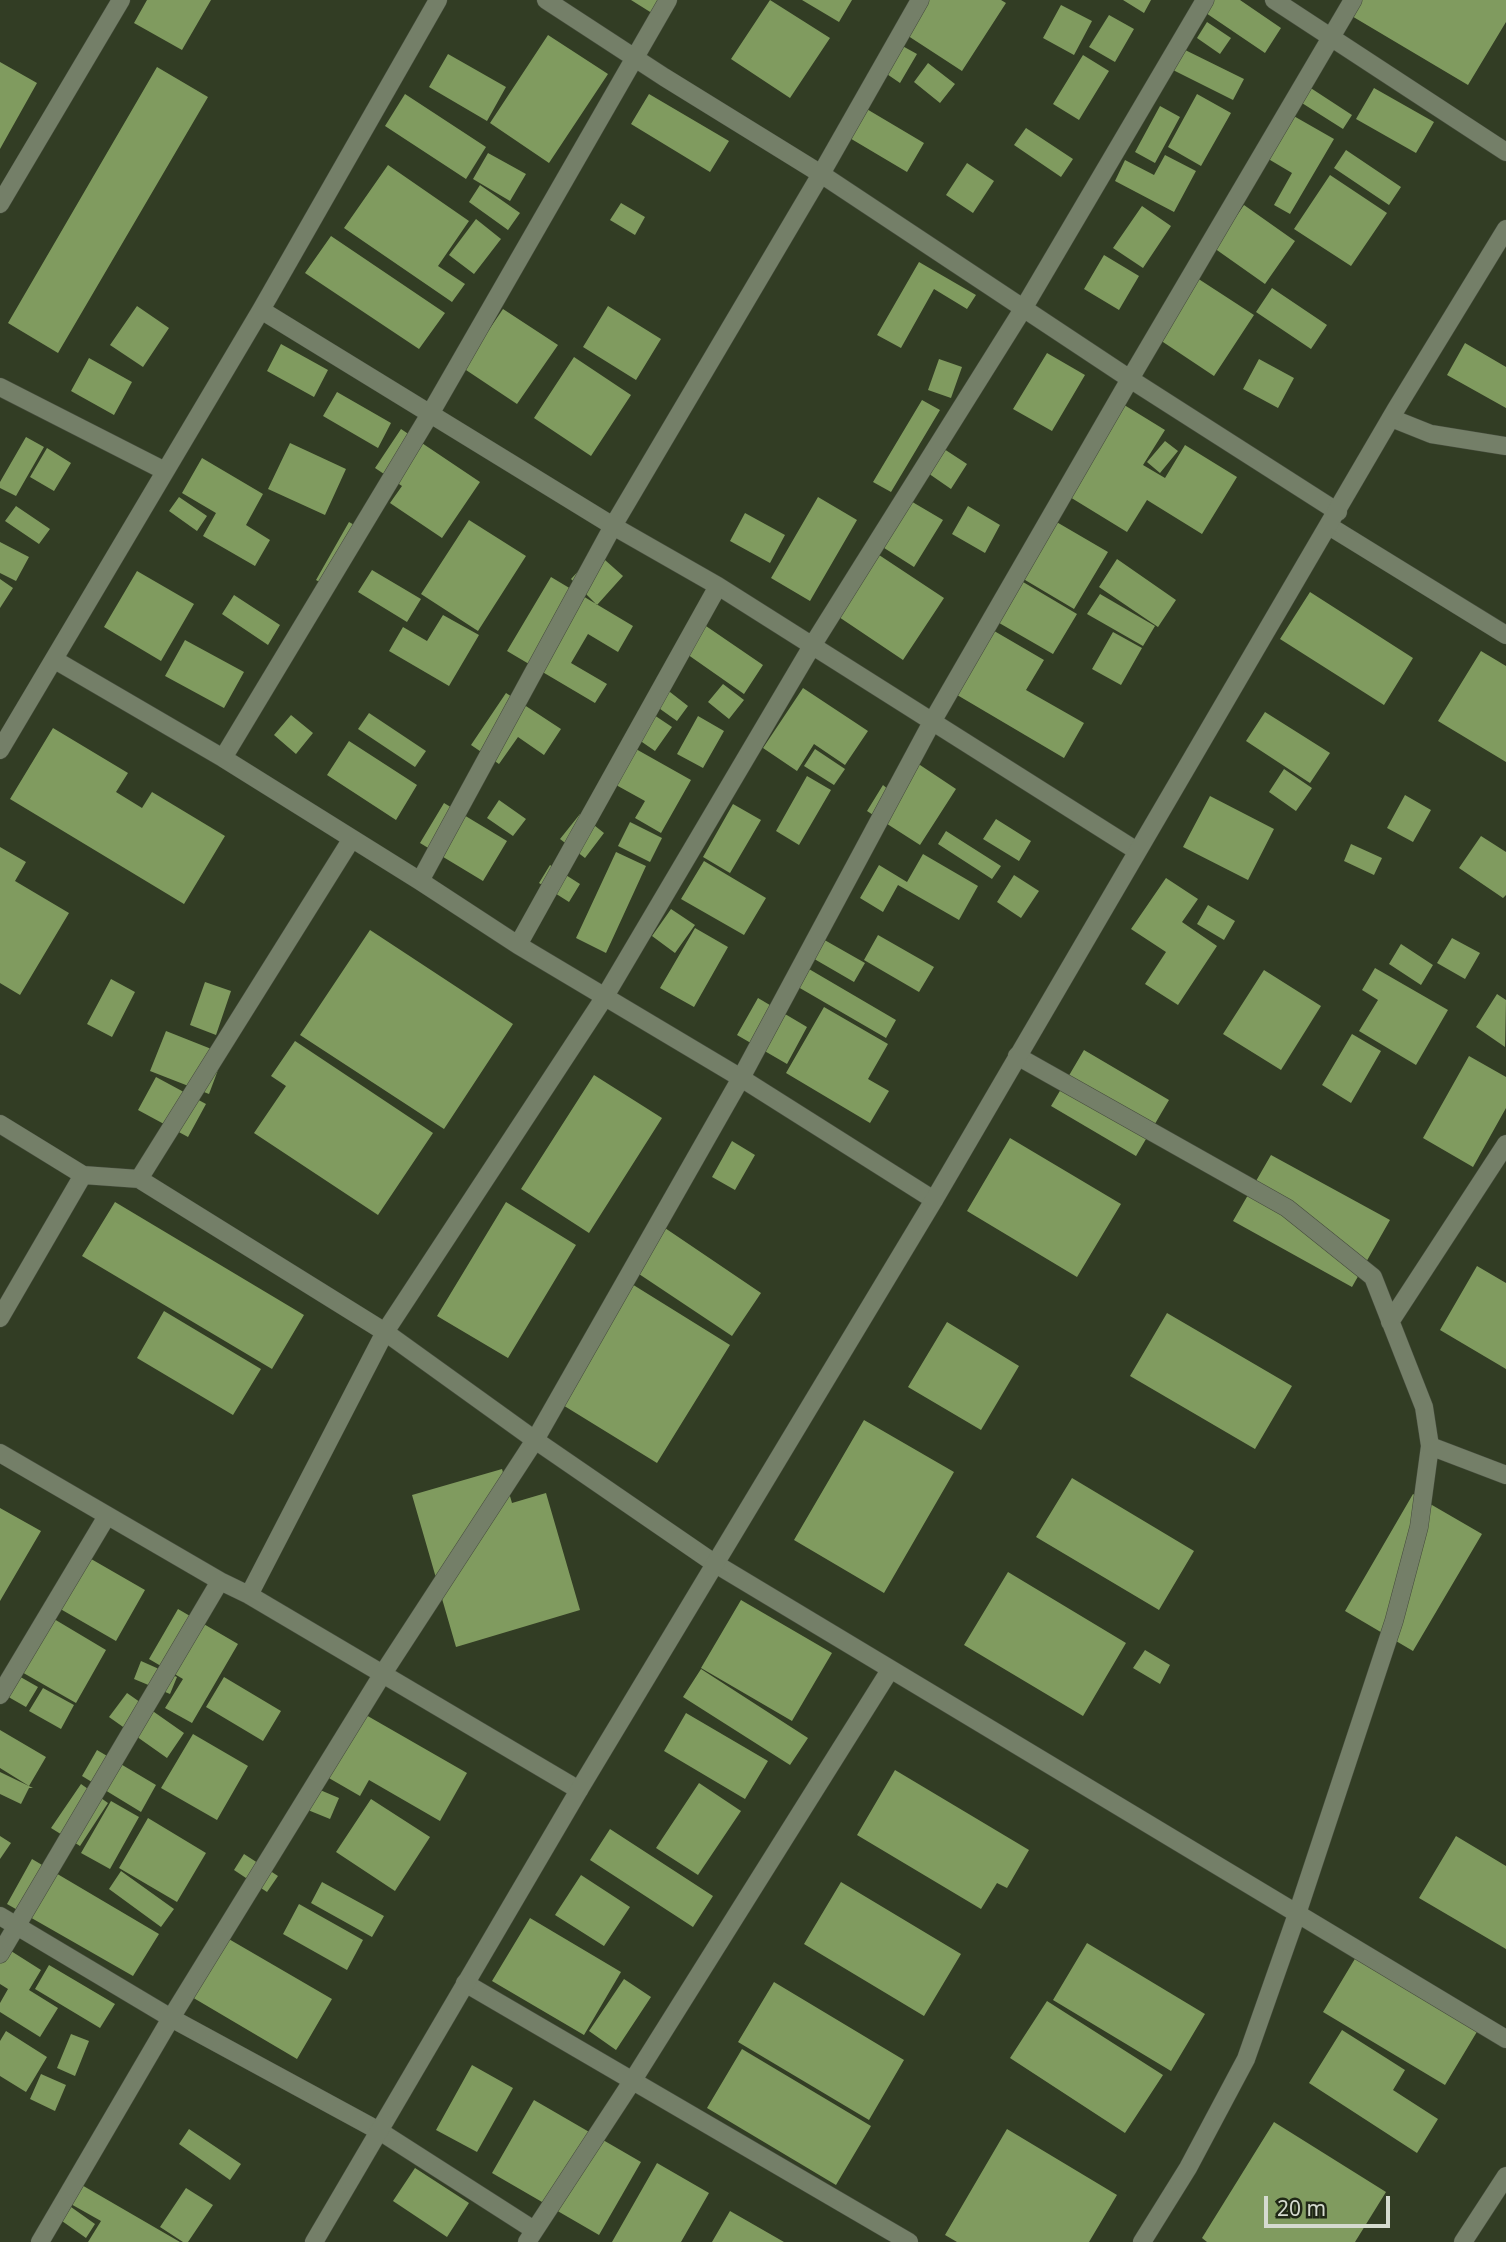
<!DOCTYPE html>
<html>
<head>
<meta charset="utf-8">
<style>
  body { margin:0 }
  #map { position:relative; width:1506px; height:2242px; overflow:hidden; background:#29321f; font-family:"Noto Sans",sans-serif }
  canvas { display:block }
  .scale { position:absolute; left:1264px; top:2196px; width:126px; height:32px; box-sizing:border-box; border:4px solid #d5dbcf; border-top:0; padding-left:9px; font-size:21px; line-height:24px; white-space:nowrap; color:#d5dbcf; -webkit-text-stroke:5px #202816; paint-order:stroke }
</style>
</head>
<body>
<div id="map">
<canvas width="1506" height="2242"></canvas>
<div class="scale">20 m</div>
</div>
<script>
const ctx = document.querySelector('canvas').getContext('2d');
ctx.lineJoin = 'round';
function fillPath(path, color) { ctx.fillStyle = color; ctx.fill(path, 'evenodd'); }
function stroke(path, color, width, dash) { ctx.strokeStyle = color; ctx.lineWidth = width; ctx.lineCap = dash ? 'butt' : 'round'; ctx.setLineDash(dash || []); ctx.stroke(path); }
const built = new Path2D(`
  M0 0H1506V2242H0Z`);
const building = new Path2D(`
  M147 0H211L182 50 134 23Z
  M631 0H664L655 15Z
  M770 0 830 38 790 98 731 59Z
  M802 0H852L839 22Z
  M919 0H1001L1006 3 962 71 899 30Z
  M1123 0H1151L1144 13Z
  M1210 0H1240L1281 28 1265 53 1203 11Z
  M1352 0H1506V22L1468 85 1345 12Z
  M1061 5 1092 21 1074 55 1043 38Z
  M1109 15 1134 29 1115 62 1089 47Z
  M1207 22 1231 38 1220 54 1197 38Z
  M548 35 608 74 549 163 490 123Z
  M897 43 917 54 900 83 881 70Z
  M1175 45 1244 79 1233 100 1165 66Z
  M448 54 506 87 487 121 429 87Z
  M1083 55 1109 71 1079 120 1053 104Z
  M0 62 37 83 0 149Z
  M928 63 955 84 940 103 914 82Z
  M157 67 208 97 58 353 8 323Z
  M1303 83 1352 115 1343 129 1294 98Z
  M1374 88 1434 122 1416 153 1356 119Z
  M405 94 486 147 466 179 385 126Z
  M649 94 729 141 710 172 631 124Z
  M1197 94 1231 113 1201 166 1168 147Z
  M1160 106 1180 117 1155 163 1135 152Z
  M865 108 924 143 907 172 848 137Z
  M1285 111 1334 139 1290 214 1274 205 1292 173 1260 154Z
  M1026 128 1073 159 1061 177 1014 145Z
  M1346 150 1401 187 1389 205 1334 168Z
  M488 153 526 174 510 201 473 179Z
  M1165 155 1196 171 1174 212 1115 181 1125 160 1154 175Z
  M967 163 994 181 973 213 946 195Z
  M388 165 469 221 438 266 465 284 452 302 344 228Z
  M1330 175 1387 213 1351 266 1294 229Z
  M480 185 520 213 508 230 469 202Z
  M621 203 645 217 635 235 610 220Z
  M1244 205 1295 241 1265 284 1214 248Z
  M1142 206 1171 226 1143 268 1113 248Z
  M476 219 501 239 474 274 449 255Z
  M331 236 445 313 419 349 305 273Z
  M1104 255 1139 276 1119 310 1084 289Z
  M919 262 976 295 967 309 934 289 901 348 877 335Z
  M1194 276 1254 315 1214 376 1154 336Z
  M1272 288 1327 325 1311 349 1256 312Z
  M137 306 169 328 143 367 110 345Z
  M608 306 661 339 636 380 583 347Z
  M503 309 558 345 517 404 463 368Z
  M1465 343 1506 367V408L1447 375Z
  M281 344 328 370 314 397 267 371Z
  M1047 353 1085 375 1052 431 1013 409Z
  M574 357 631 395 591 456 534 418Z
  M89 358 132 382 114 415 71 391Z
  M939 359 962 367 951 398 928 390Z
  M1259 359 1294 378 1278 408 1243 389Z
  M337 392 391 423 378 448 323 416Z
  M922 400 940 410 891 492 873 482Z
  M1121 403 1165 430 1143 465 1165 478 1185 445 1237 477 1202 534 1147 500 1127 532 1065 494Z
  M401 429 480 482 442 538 390 503 402 486 375 468Z
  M26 437 44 447 16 496 0 488V482Z
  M1165 441 1178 451 1160 473 1147 462Z
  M290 443 346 469 325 515 268 489Z
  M941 447 967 464 951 489 925 471Z
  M47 448 71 463 54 491 30 477Z
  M202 458 263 494 246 525 270 540 255 566 203 536 216 513 182 493Z
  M179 497 207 516 197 531 169 511Z
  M818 497 857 520 810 601 771 578Z
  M909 500 943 520 914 567 881 546Z
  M16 506 50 529 39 544 5 521Z
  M968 506 1000 525 985 553 952 534Z
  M745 513 785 535 770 563 730 541Z
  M1048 517 1108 552 1074 609 1015 574Z
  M469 520 526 556 478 631 421 594Z
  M349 522 365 531 332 589 316 580Z
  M0 542 29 557 16 581 0 573Z
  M873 551 944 598 903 660 833 613Z
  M596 552 623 576 597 605 571 579Z
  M1117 559 1176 600 1158 627 1099 587Z
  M372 570 421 599 407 622 358 592Z
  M137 571 194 604 161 661 104 627Z
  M551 577 633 626 618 652 588 634 571 663 607 684 595 703 507 651Z
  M0 579 13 588 0 608Z
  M1018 579 1077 614 1053 654 994 620Z
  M1310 592 1413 658 1384 705 1280 639Z
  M1100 594 1155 626 1143 646 1087 614Z
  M234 595 280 625 268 645 222 614Z
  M443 615 479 635 449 686 389 651 403 627 427 641Z
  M703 624 763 665 744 694 684 652Z
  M984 625 1044 660 1026 690 1084 723 1064 758 947 689Z
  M1113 632 1142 648 1121 685 1092 669Z
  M185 640 244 672 224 708 165 676Z
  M1481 651 1506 666V762L1438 721Z
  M723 684 744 700 729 719 708 702Z
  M661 685 688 706 677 721 649 701Z
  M803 688 868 731 845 765 814 744 797 771 763 748Z
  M506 693 561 729 544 755 518 737 499 764 471 745Z
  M645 709 672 727 655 751 629 733Z
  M1265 712 1330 753 1310 783 1246 741Z
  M369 713 426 751 415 767 358 729Z
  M291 715 313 733 296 754 274 735Z
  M698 716 724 731 703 768 677 754Z
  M53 728 128 773 116 792 142 808 152 792 225 836 184 904 10 799Z
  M349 741 417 785 396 820 327 775Z
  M627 744 691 780 661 833 635 818 645 801 607 780Z
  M815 749 845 769 834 785 804 766Z
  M911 759 956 789 920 845 867 811 883 785 890 791Z
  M1284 769 1312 788 1296 811 1269 792Z
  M807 776 831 790 799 845 776 831Z
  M1405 795 1431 810 1413 842 1387 828Z
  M1210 796 1274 829 1248 880 1183 847Z
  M499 800 526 819 513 836 487 818Z
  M444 803 507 841 483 881 420 843Z
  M733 804 761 820 730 873 703 857Z
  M580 814 604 833 585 858 560 839Z
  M996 819 1031 841 1019 861 983 839Z
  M630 822 662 838 650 862 618 846Z
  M946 831 1001 866 992 879 938 844Z
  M1481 836 1506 852V895L1503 898 1459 868Z
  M1351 844 1382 858 1374 875 1344 861Z
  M0 847 26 862 15 881 69 913 20 995 0 983Z
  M616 852 646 866 606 953 576 938Z
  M923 854 978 886 959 920 898 885 883 912 860 898 879 865 907 882Z
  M704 861 766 898 744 935 681 899Z
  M550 865 580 884 569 902 539 883Z
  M1014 875 1039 891 1021 918 997 902Z
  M1166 878 1198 899 1182 922 1217 946 1178 1005 1145 984 1166 952 1131 929Z
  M1208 905 1235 921 1224 940 1197 924Z
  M671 909 695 925 675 953 652 936Z
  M695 928 728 947 694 1007 660 988Z
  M370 930 513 1024 444 1129 300 1035Z
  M814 934 865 963 854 982 804 953Z
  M878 935 934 967 919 992 864 960Z
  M1452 938 1480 953 1465 979 1437 963Z
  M1401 944 1433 965 1421 985 1389 964Z
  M797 962 896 1020 886 1038 786 980Z
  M1375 968 1448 1010 1416 1065 1359 1031 1378 1000 1362 990Z
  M1264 970 1321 1006 1281 1070 1223 1034Z
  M111 979 135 992 112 1037 87 1024Z
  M205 982 231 991 216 1035 190 1025Z
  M1497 994 1506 1000 1505 1047 1476 1027Z
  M758 998 807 1027 787 1064 737 1035Z
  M824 1007 888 1044 868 1079 889 1091 870 1123 786 1073Z
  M166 1031 224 1054 209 1094 150 1071Z
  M1352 1034 1381 1051 1351 1103 1322 1085Z
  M295 1041 433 1133 378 1215 254 1133 286 1086 271 1076Z
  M1084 1050 1169 1100 1136 1156 1051 1106Z
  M1469 1056 1506 1077V1108L1473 1167 1423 1138Z
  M594 1075 662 1118 589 1233 521 1189Z
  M156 1077 206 1104 188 1137 138 1110Z
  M1010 1138 1121 1204 1077 1277 967 1211Z
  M732 1141 755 1155 735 1190 712 1177Z
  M1271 1155 1390 1220 1352 1287 1233 1221Z
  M115 1202 304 1315 272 1369 82 1256Z
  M506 1202 576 1245 508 1358 437 1316Z
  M662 1226 761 1293 732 1336 633 1270Z
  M1477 1266 1506 1283V1369L1440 1330Z
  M627 1281 730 1345 657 1463 553 1399Z
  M164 1311 261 1369 233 1415 137 1358Z
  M1167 1313 1292 1386 1255 1449 1130 1376Z
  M947 1322 1019 1366 981 1430 908 1387Z
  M864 1420 954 1472 884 1593 794 1540Z
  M502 1469 512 1503 546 1493 580 1610 456 1647 412 1495Z
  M1072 1478 1194 1551 1159 1610 1036 1537Z
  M1413 1494 1482 1534 1413 1651 1345 1611Z
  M0 1508 41 1531 0 1601Z
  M79 1552 145 1590 116 1641 50 1603Z
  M1008 1572 1126 1643 1083 1716 964 1645Z
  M741 1600 832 1653 792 1721 701 1668Z
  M178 1609 238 1644 192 1723 165 1708 183 1679 149 1659Z
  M44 1613 106 1650 76 1703 13 1667Z
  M1145 1650 1170 1665 1160 1684 1133 1668Z
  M141 1661 177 1677 170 1694 134 1679Z
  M701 1669 808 1738 790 1765 683 1697Z
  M17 1675 38 1687 26 1707 5 1695Z
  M224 1677 281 1711 263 1741 206 1707Z
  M43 1688 74 1705 61 1729 29 1711Z
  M127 1693 184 1733 167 1758 109 1717Z
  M352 1707 467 1773 440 1821 369 1780 360 1796 315 1770Z
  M686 1713 768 1761 745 1799 664 1751Z
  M0 1730 46 1757 29 1786 0 1768Z
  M193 1734 248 1766 217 1820 161 1788Z
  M97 1750 156 1785 141 1812 82 1776Z
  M895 1770 1029 1850 1007 1888 997 1883 981 1909 857 1835Z
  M0 1772 33 1788H29L21 1804 0 1794Z
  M699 1783 741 1811 698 1875 656 1848Z
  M81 1784 108 1803 80 1846 51 1828Z
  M313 1787 339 1798 330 1819 303 1808Z
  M371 1799 430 1837 395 1891 336 1852Z
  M111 1801 139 1817 110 1869 81 1853Z
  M148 1818 206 1853 177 1902 119 1868Z
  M610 1829 713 1896 693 1927 590 1860Z
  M0 1836 11 1843 0 1859Z
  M1456 1836 1506 1866V1949L1419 1898Z
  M244 1854 278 1876 267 1892 234 1870Z
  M32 1859 159 1934 133 1976 7 1904Z
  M121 1871 174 1909 161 1927 109 1889Z
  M581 1875 630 1907 604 1946 555 1915Z
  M322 1882 384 1916 372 1937 311 1903Z
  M841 1882 961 1954 924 2016 804 1944Z
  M299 1904 363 1940 347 1970 283 1934Z
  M530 1918 621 1972 584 2035 492 1981Z
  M215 1931 332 1999 297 2059 180 1990Z
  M1087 1943 1205 2014 1171 2071 1053 2000Z
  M0 1944 41 1970 29 1990 58 2008 40 2037 0 2012V2003L8 1989 0 1984Z
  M1359 1952 1481 2025 1445 2085 1323 2012Z
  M49 1965 115 2004 100 2028 35 1989Z
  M624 1979 651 1997 616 2050 589 2031Z
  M774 1982 904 2060 869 2120 738 2042Z
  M1047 2001 1163 2075 1125 2133 1010 2058Z
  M1342 2030 1405 2070 1393 2090 1438 2119 1417 2153 1309 2083Z
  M6 2031 47 2057 26 2092 0 2076V2041Z
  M71 2034 89 2041 75 2076 57 2068Z
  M742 2049 871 2126 836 2185 707 2108Z
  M472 2065 513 2088 477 2152 436 2130Z
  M41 2074 66 2085 55 2111 30 2099Z
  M534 2100 641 2162 599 2235 492 2173Z
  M1274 2122 1386 2192 1355 2242H1207L1202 2238Z
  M189 2129 241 2164 230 2180 179 2144Z
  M1007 2129 1117 2195 1089 2242H957L945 2235Z
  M657 2163 709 2193 681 2242H612Z
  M415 2168 469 2203 447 2237 393 2201Z
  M80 2184 180 2242H88L101 2221 69 2203Z
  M186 2188 213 2205 188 2242H183L160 2227Z
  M71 2207 95 2224 86 2238 62 2221Z
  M730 2211 784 2242H712Z`);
const service = new Path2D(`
  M546 0 664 77 821 174 1130 379 1338 512
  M1274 0 1506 152
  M0 204 121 0
  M261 310 613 526 718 586 1137 851
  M0 387 165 471
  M1391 418 1431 434 1506 446
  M1329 526 1506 635
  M55 660 223 758 420 881 518 945 741 1078 934 1200
  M0 750 261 310 438 0
  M223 758 430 414 668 0
  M420 881 613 526 821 174 920 0
  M518 945 718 586
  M1017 1056 1287 1208 1373 1277 1424 1407 1430 1446 1419 1527 1394 1621 1297 1914 1246 2059 1188 2168 1142 2242
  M0 1124 83 1175 139 1179 385 1332 535 1440 714 1563 1506 2039
  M139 1179 351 840
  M0 1318 83 1175
  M1390 1322 1506 1144
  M1430 1446 1506 1475
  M0 1453 220 1581 249 1595 579 1790
  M249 1595 385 1332 604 998 812 646 1023 309 1205 0
  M0 1695 107 1516
  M0 1916 171 2018 381 2132 534 2230
  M0 1954 220 1581
  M465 1983 909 2242
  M40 2242 171 2018 382 1675 535 1440 741 1078 932 722 1130 379 1353 0
  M527 2242 633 2080 890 1670`);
const minor = new Path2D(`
  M314 2242 579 1790 934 1200 1396 409 1506 229
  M1463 2242 1506 2176`);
fillPath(built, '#323d24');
fillPath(building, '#809b5f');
stroke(service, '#454c3c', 19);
stroke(minor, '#454c3c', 19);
stroke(service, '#747f68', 18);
stroke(minor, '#747f68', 18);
</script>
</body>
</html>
